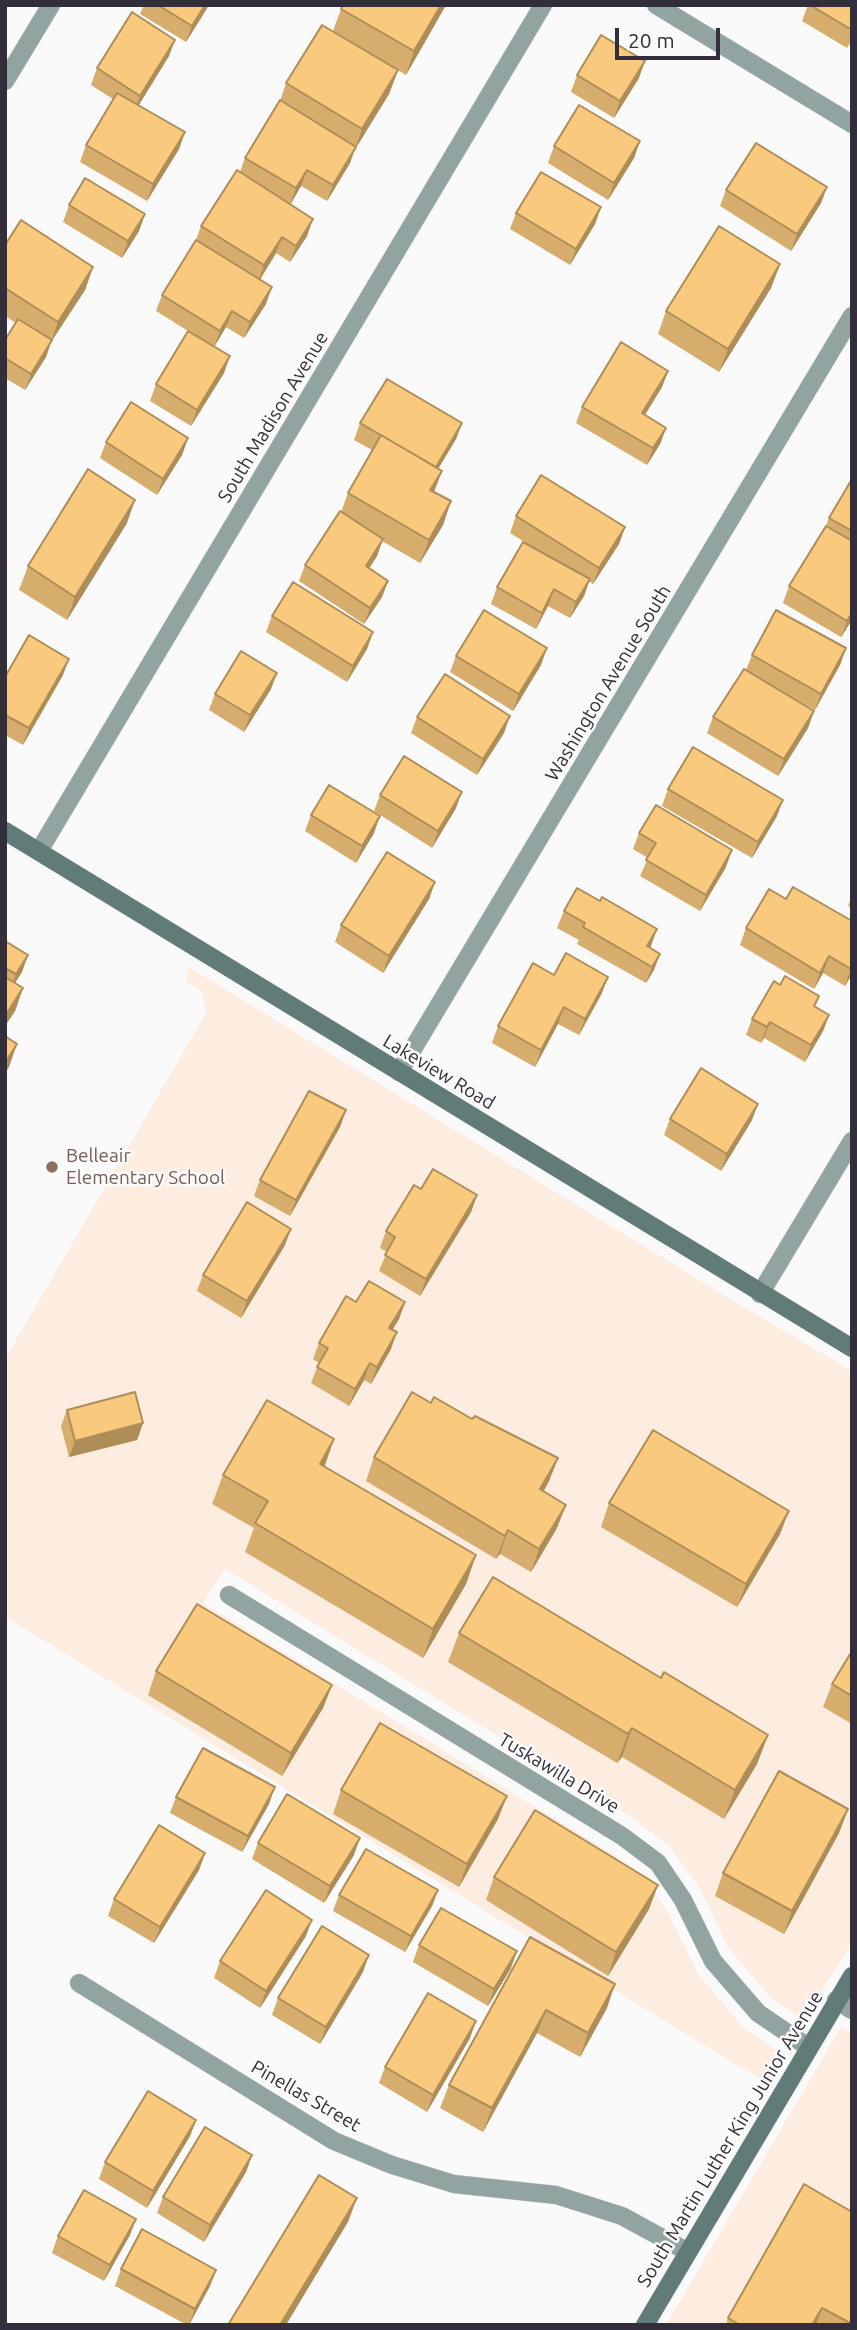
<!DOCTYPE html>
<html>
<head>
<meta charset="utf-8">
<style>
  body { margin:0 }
  #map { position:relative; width:857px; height:2330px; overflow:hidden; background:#fafafa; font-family:Ubuntu,sans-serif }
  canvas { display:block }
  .frame { position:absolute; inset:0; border:7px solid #322e3b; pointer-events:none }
  .scale { position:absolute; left:615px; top:28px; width:105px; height:32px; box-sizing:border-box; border:4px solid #322e3b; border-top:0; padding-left:9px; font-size:21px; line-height:24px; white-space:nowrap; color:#322e3b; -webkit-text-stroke:5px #fafafa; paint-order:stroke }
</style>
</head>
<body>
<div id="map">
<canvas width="857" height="2330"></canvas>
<div class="frame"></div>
<div class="scale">20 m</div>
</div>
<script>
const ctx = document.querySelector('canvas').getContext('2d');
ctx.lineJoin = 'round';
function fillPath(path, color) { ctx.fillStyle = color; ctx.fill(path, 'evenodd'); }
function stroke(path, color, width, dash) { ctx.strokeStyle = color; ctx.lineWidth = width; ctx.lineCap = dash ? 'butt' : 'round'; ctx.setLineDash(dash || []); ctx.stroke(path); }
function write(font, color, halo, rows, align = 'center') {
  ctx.font = font + ' Ubuntu,sans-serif'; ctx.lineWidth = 5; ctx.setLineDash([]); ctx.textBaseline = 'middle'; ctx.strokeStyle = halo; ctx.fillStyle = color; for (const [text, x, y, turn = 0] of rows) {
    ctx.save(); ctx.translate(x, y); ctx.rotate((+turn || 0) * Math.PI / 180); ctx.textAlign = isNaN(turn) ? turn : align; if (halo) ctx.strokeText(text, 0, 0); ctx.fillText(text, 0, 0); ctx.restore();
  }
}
const commercial = new Path2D(`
  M189 967 735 1302 852 1371V1942L804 2020 771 1998 729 1949 700 1889 670 1847 632 1818 225 1569 203 1603 611 1853 644 1878 667 1911 699 1975 743 2027 783 2055 766 2083 5 1617V1359L206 1013 202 991 185 981Z
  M841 2027 852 2033V2325H666Z`);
const street = new Path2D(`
  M656 5 852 124
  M5 81 51 5
  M39 851 543 5
  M399 1072 852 316
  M760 1294 852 1141
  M229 1595 622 1836 658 1863 683 1900 713 1961 758 2013 808 2047
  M79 1983 334 2141 392 2165 454 2184 556 2195 622 2216 688 2252
  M836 2000 852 2010`);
const secondary = new Path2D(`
  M5 831 852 1348
  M645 2325 852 1976`);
const wall = new Path2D(`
  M144 5H209L186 42 140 14Z
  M446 5 406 75 387 64 398 70 389 94 354 151 350 163 327 201 301 186 290 205 307 236 290 262 276 253 260 280 266 304 244 338 226 327 214 347 156 311 162 295 196 240 201 226 240 172 245 158 280 101 286 83 333 31 341 9Z
  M808 5H852V40L847 48 802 21Z
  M169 56 138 105 185 132 179 149 147 201 80 162 86 145 113 99 91 85 97 68Z
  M577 75 639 78 614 118 571 92Z
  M640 141 634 158 608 200 548 163 554 146Z
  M827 187 821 203 791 251 720 206 726 190Z
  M69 205 145 214 139 231 122 258 63 222Z
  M601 207 595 224 570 265 510 229 516 213Z
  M5 245 93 267 85 290 51 342 46 357 25 390 5 378V340L16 323 5 316Z
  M780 264 771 288 719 372 658 334 666 311Z
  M668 371 662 387 645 415 666 428 660 444 647 465 576 423 582 407Z
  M224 373 191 426 150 401 156 384Z
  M360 423H462L456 439 438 469 442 471 434 492 451 501 443 525 420 563 382 541 377 556 369 568 388 581 382 597 364 624 299 581 305 565 341 512 348 493 372 450 354 440Z
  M188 438 182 455 157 495 100 458 106 442Z
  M852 479V620L841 637 783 603 789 586 826 526 829 518Z
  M516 516 625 527 619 544 593 584 589 581 584 596 570 618 548 606 536 629 491 604 497 587 546 555 510 533Z
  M127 523 67 620 19 590 28 566Z
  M272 616 373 632 367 649 347 682 266 632Z
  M846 648 840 665 815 710 784 693 814 711 808 728 778 776 707 733 713 717 746 670 752 655Z
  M456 656 541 665 513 711 450 672Z
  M63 675 23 745 5 735V677Z
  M271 689 244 732 209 710 215 694Z
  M417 717 504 733 477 775 411 733Z
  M668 789 777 816 752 858 662 806Z
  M380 795 456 808 432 848 374 811Z
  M311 815 374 833 356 863 305 831Z
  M639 833 726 867 700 911 640 876 648 858 633 849Z
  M435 882 429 899 383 973 335 942 341 925Z
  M852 896V908L848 906Z
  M786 899 852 921V974L845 986 823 973 814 989 740 945 746 928Z
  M564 911 651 946 650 948 654 970 646 983 577 944 579 940 557 928Z
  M5 941 22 972 15 983 23 988 15 1011 5 1026Z
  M554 975 602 993 579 1035 558 1024 535 1067 492 1043 498 1026Z
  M815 1007 829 1015 823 1031 805 1062 764 1038 761 1043 746 1035 752 1019Z
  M346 1110 340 1127 290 1216 254 1196 260 1180Z
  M670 1119 752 1120 721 1171 664 1135Z
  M421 1189 477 1195 471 1212 420 1296 379 1271 387 1252 380 1248 386 1231Z
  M285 1245 241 1318 197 1291 203 1275Z
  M356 1302H405L399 1319 392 1330 391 1349 371 1384 364 1380 349 1406 311 1383 319 1363 313 1359 319 1343Z
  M431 1403 472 1419 558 1458 549 1481 544 1491 557 1528 531 1572 500 1554 496 1559 366 1481 374 1457Z
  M67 1410 143 1423 137 1440 69 1457 61 1426Z
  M334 1439 324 1466 476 1555 466 1584 423 1658 245 1552 254 1528 212 1504 223 1475Z
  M609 1503 780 1534 737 1607 601 1527Z
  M459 1633 661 1678 768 1735 757 1764 724 1819 622 1757 617 1763 448 1662Z
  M852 1651V1724L823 1707 832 1684Z
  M156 1671 332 1685 323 1708 282 1776 148 1695Z
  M341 1790 498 1819 459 1887 333 1814Z
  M176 1797 269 1804 242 1852 170 1813Z
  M848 1809 839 1833 784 1934 715 1896 723 1873Z
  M258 1843 354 1855 324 1903 252 1859Z
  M205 1853 199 1870 154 1943 108 1916 114 1899Z
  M494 1877 658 1885 649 1909 608 1976 486 1900Z
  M438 1890 432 1906 405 1952 333 1911 339 1895Z
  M306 1936 260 2008 214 1978 220 1961Z
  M530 1937 607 2008 580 2057 537 2033 483 2132 440 2108 449 2085Z
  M419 1945 511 1968 488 2006 413 1962Z
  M363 1972 320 2044 272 2015 278 1998Z
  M470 2038 427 2112 379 2083 385 2067Z
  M196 2120 190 2136 147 2208 99 2179 105 2162Z
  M252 2155 246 2172 204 2242 157 2213 163 2197Z
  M852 2212V2325H726L728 2318Z
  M130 2235 104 2281 52 2253 58 2236Z
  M121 2269 210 2286 189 2325H187L115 2286Z`);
const shadedWall = new Path2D(`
  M205 5H209L186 42 192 26Z
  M441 5H446L406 75 414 51Z
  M175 40 169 56 134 113 140 96Z
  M645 61 639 78 614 118 620 101Z
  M398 70 389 94 354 151 350 163 327 201 333 185 355 149 362 129Z
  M185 132 179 149 147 201 153 184Z
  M640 141 634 158 608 200 614 183Z
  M307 170 301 186 290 205 296 188Z
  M827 187 821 203 791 251 797 234Z
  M601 207 595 224 570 265 576 249Z
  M145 214 139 231 122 258 128 241Z
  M313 219 307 236 290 262 296 246Z
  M282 237 276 253 258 282 264 265Z
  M780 264 771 288 719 372 728 349Z
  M93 267 85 290 51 342 46 357 25 390 31 374 50 344 58 322Z
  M272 287 266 304 244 338 250 322Z
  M232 311 226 327 214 347 220 331Z
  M230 356 224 373 191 426 197 410Z
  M668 371 662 387 636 429 642 413Z
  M462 423 456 439 429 484 435 467Z
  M666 428 660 444 647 465 653 448Z
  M188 438 182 455 157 495 163 479Z
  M442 471 433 494 430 490Z
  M135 500 127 523 67 620 75 597Z
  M451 501 443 525 420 563 429 540Z
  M625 527 619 544 593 584 599 568Z
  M383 539 377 556 360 583 366 566Z
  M590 579 584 596 570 618 576 602Z
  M388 581 382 597 364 624 370 608Z
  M554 589 548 606 536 629 542 613Z
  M852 613V620L841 637 847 621Z
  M373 632 367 649 347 682 353 666Z
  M547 648 541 665 513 711 519 694Z
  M846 648 840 665 815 710 821 694Z
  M69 659 63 675 23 745 29 728Z
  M277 673 271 689 244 732 250 715Z
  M814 711 808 728 778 776 784 759Z
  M510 716 504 733 477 775 483 759Z
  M462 792 456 808 432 848 438 831Z
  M783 800 777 816 752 858 758 842Z
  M380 816 374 833 356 863 362 846Z
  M732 850 726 867 700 911 706 895Z
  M435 882 429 899 383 973 389 956Z
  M657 929 651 946 641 963 647 946Z
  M660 954 654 970 646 983 652 967Z
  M28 955 22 972 10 991 16 974Z
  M829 956 823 973 814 989 820 973Z
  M852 967V974L845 986 851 969Z
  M608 977 602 993 579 1035 585 1019Z
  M23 988 15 1011 5 1026V1016Z
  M564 1007 558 1024 535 1067 541 1050Z
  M829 1015 823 1031 805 1062 811 1045Z
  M770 1022 764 1038 761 1043 767 1027Z
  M17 1044 9 1067 5 1073V1063Z
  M758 1104 752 1120 721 1171 727 1154Z
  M346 1110 340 1127 290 1216 296 1200Z
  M477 1195 471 1212 420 1296 426 1279Z
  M291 1229 285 1245 241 1318 247 1301Z
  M405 1302 399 1319 383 1345 389 1328Z
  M397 1332 391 1349 371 1384 377 1367Z
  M370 1363 364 1380 349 1406 355 1389Z
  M143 1423 137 1440 69 1457 75 1441Z
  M334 1439 324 1468 320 1464Z
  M558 1458 549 1481 531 1512 540 1489Z
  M566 1505 557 1528 531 1572 539 1549Z
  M789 1511 780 1534 737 1607 746 1584Z
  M508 1530 500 1554 496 1559 505 1536Z
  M476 1555 466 1584 423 1658 433 1629Z
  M332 1685 323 1708 282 1776 291 1753Z
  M632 1728 622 1757 617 1763 628 1734Z
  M768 1735 757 1764 724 1819 735 1790Z
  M275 1787 269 1804 242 1852 248 1836Z
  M507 1796 498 1819 459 1887 467 1864Z
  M848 1809 839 1833 784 1934 792 1911Z
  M360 1838 354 1855 324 1903 330 1886Z
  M205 1853 199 1870 154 1943 160 1927Z
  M658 1885 649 1909 608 1976 616 1952Z
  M438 1890 432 1906 405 1952 411 1936Z
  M312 1920 306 1936 260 2008 266 1991Z
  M517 1951 511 1968 488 2006 494 1989Z
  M369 1955 363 1972 320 2044 326 2027Z
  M615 1984 607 2008 580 2057 588 2033Z
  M546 2010 537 2033 483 2132 492 2108Z
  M476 2021 470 2038 427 2112 433 2095Z
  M196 2120 190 2136 147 2208 153 2191Z
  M252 2155 246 2172 204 2242 210 2225Z
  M357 2198 348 2222 286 2325H280Z
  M136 2219 130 2235 104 2281 110 2265Z
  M216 2270 210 2286 189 2325 195 2309Z
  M822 2308 816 2325H812Z`);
const building = new Path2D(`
  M158 5H205L192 26Z
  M343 5H441L414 51 341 9Z
  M810 5H852V30Z
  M132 12 175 40 140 96 97 68Z
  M322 25 398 70 362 129 286 83Z
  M601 35 645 61 620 101 577 75Z
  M117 93 185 132 153 184 86 145Z
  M280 100 356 147 333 185 307 170 296 188 245 158Z
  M579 105 640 141 614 183 554 146Z
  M756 143 827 187 797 234 726 190Z
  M237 170 313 219 296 246 282 237 264 265 201 226Z
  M541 172 601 207 576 249 516 213Z
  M85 178 145 214 128 241 69 205Z
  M21 220 93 267 58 322 5 288V245Z
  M719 226 780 264 728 349 666 311Z
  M196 240 272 287 250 322 232 311 220 331 162 295Z
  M18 319 52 340 31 374 5 358V340Z
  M188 331 230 356 197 410 156 384Z
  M621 342 668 371 642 413 666 428 653 448 582 407Z
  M387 379 462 423 436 467 360 423Z
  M131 402 188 438 163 479 106 442Z
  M381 435 442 471 430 490 451 501 429 540 348 493Z
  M88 469 135 500 75 597 28 566Z
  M541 475 625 527 599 568 516 516Z
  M852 479V531L829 518Z
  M340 511 383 539 366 566 388 581 370 608 305 565Z
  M826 526 852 541V613L847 621 789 586Z
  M523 542 590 579 576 602 554 589 542 613 497 587Z
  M293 582 373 632 353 666 272 616Z
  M484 610 547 648 519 694 456 656Z
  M776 610 846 648 821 694 752 655Z
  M29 635 69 659 29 728 5 715V677Z
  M241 651 277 673 250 715 215 694Z
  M744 669 814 711 784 759 713 717Z
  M445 674 510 716 483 759 417 717Z
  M693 747 783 800 758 842 668 789Z
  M404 756 462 792 438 831 380 795Z
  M329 785 380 816 362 846 311 815Z
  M656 805 732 850 706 895 646 860 656 843 639 833Z
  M387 852 435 882 389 956 341 925Z
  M793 887 852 921V967L851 969 829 956 820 973 746 928 769 889 786 899Z
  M577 888 600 901 602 897 657 929 647 946 660 954 652 967 583 927 585 923 564 911Z
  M5 941 28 955 16 974 5 968Z
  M566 953 608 977 585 1019 564 1007 541 1050 498 1026 533 963 554 975Z
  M785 976 819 996 814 1006 829 1015 811 1045 770 1022 767 1027 752 1019 774 981 780 985Z
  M5 977 23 988 5 1016Z
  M5 1036 17 1044 5 1063Z
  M701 1068 758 1104 727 1154 670 1119Z
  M309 1091 346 1110 296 1200 260 1180Z
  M433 1169 477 1195 426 1279 385 1255 395 1237 386 1231 414 1185 421 1189Z
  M247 1202 291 1229 247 1301 203 1275Z
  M369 1281 405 1302 389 1328 397 1332 377 1367 370 1363 355 1389 317 1367 328 1348 319 1343 346 1296 356 1302Z
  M135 1392 143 1423 75 1441 67 1410Z
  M412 1392 431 1403 434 1397 472 1419 475 1416 558 1458 540 1489 566 1505 539 1549 508 1530 505 1536 374 1457Z
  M267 1400 334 1439 320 1464 476 1555 433 1629 255 1523 268 1501 223 1475Z
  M653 1430 789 1511 746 1584 609 1503Z
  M493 1577 661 1678 664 1672 768 1735 735 1790 632 1728 628 1734 459 1633Z
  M197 1604 332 1685 291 1753 156 1671Z
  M852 1651V1696L832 1684Z
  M380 1723 507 1796 467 1864 341 1790Z
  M203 1748 275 1787 248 1836 176 1797Z
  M779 1771 848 1809 792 1911 723 1873Z
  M287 1794 360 1838 330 1886 258 1843Z
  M535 1810 658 1885 616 1952 494 1877Z
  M159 1825 205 1853 160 1927 114 1899Z
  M366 1849 438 1890 411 1936 339 1895Z
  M266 1890 312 1920 266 1991 220 1961Z
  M441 1908 517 1951 494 1989 419 1945Z
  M322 1926 369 1955 326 2027 278 1998Z
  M530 1937 615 1984 588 2033 546 2010 492 2108 449 2085Z
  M428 1993 476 2021 433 2095 385 2067Z
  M148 2091 196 2120 153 2191 105 2162Z
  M205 2127 252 2155 210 2225 163 2197Z
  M319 2175 357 2198 280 2325H228Z
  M804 2184 852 2212V2324L822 2308 812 2325H740L728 2318Z
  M84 2190 136 2219 110 2265 58 2236Z
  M142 2229 216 2270 195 2309 121 2269Z`);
const markers = [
  [52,1167,7,"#8d6e63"]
];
const streetNames = [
  ["South Madison Avenue",273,417,-59],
  ["Washington Avenue South",608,683,-59],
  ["Lakeview Road",439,1072,31],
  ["Tuskawilla Drive",559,1773,31],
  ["Pinellas Street",306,2096,30],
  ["South Martin Luther King Junior Avenue",730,2139,-59]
];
const educationNames = [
  ["Belleair",66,1156],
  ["Elementary School",66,1178]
];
fillPath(commercial, '#fdede0');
stroke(street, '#d6d5d8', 19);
stroke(secondary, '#d6d5d8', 19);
stroke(street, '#92a4a2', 18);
stroke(secondary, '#607b78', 18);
fillPath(wall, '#d6ad6c');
fillPath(shadedWall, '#ae8d58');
fillPath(building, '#f9c97e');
stroke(building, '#ae8d58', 2);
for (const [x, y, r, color] of markers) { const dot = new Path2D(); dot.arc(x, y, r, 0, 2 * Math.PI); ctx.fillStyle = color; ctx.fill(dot); stroke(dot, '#fafafa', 2.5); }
write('19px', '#322e3b', '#fafafa', streetNames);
write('19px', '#785e54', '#fafafa', educationNames, 'left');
</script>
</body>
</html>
